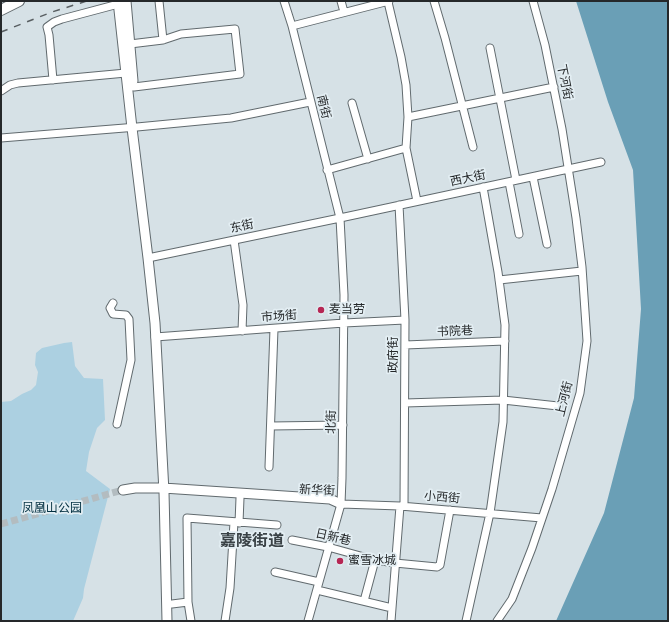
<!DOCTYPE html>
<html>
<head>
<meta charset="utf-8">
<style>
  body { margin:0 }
  #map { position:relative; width:669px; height:622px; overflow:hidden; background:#d6e1e6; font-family:"Sofia Sans Condensed",sans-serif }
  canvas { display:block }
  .frame { position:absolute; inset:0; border:2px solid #25282a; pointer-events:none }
</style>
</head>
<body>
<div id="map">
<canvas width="669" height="622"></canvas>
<div class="frame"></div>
</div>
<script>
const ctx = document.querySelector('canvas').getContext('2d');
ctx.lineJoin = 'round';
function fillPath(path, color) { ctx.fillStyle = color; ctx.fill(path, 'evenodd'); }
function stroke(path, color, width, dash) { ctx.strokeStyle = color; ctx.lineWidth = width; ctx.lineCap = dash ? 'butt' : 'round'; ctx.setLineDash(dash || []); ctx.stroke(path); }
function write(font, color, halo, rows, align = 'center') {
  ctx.font = font + ' "Sofia Sans Condensed","Noto Sans SC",sans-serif'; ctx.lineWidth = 3.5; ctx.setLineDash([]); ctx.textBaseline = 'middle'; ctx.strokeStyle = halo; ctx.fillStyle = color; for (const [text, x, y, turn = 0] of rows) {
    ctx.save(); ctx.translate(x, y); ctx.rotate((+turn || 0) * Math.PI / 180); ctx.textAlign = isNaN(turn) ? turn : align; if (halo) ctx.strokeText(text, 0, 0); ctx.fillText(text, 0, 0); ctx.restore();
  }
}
const green = new Path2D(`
  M72 342 75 366 84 378 103 379 105 420 97 428 89 452 86 471 110 489 84 589 83 598 73 621H1V402L11 401 22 394 31 390 36 385 38 372 35 365 36 353 42 348 64 343Z`);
const water = new Path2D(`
  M576 1H668V621H556L604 513 634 398 641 309 633 170 608 102Z`);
const minorTunnel = new Path2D(`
  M1 524 123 490`);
const minor = new Path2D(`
  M159 1 163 40
  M284 1 292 26 340 218 344 295 342 478 341 504 308 621
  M341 1 344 12
  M434 1 445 38 473 147
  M388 2 401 57 406 85 408 117 406 148 417 201
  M292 26 389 1
  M130 44 163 40 181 34 235 29 240 74 134 87
  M490 48 516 180
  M53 80 49 35 47 27 54 22 62 19 122 3
  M1 91 10 85 18 83 126 73
  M352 103 368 159
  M408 117 554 87
  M1 138 137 127 231 118 310 102
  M327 170 406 148
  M533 177 547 244
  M509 182 519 234
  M399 205 405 320 404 506
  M234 240 243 305 242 331
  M148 258 340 218 601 162
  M499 280 582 271
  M113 303 110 308 113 314 126 315 129 319 131 360 117 424
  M155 337 344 323 405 320
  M405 345 505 341
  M405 403 503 400 558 406
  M271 426 343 425
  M269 467 274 329
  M341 504 400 506 542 518
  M239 523 240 498
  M292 540 328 547 375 560 395 563 437 567 440 565 450 510
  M275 572 319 582
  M317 590 392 608
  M364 601 375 560
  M188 602 191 621
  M172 604 188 602 187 518 277 525
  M225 621 230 588 234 522
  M391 621 400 506
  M466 621 490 513 503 422 505 325 498 272 483 187
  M497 621 512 599 532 548 552 489 580 393 587 341 582 267 576 218 562 129 545 45 533 1`);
const major = new Path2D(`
  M118 1 132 128 148 258 155 323 164 492 167 621
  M126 1 133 81
  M123 490 135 488H163L330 499 341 504`);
const highway = new Path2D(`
  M1 10 19 1`);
const rail = new Path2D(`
  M1 32 52 12 87 1`);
const markers = [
  [321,310,4,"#b62653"],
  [340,561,4,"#b62653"]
];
const streetNames = [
  ["下河街",564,82,79],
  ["南街",323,107,76],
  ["西大街",468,179,-12],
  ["东街",242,227,-12],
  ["市场街",279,317,-4],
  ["书院巷",455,332,-2],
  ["政府街",394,355,-90],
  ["上河街",565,399,-76],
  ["北街",332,422,-89],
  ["新华街",317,491,2],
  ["小西街",442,498,5],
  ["日新巷",333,538,13]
];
const poiNames = [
  ["麦当劳",329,310],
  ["蜜雪冰城",348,561]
];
const parkNames = [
  ["凤凰山公园",52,509]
];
const districtNames = [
  ["嘉陵街道",252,542]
];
fillPath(green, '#acd0e1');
fillPath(water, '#6a9fb6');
stroke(minorTunnel, '#b3bcc0', 7, [7, 3.5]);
stroke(minor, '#616a6e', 9);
stroke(major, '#616a6e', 11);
stroke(highway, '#616a6e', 12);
stroke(minor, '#fff', 7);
stroke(major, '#fff', 9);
stroke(highway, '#fff', 10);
stroke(rail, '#585e61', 1.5, [7, 7]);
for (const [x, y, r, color] of markers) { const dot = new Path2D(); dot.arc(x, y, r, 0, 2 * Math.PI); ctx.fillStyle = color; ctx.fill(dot); stroke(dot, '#e3eef3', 1.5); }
write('12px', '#25282a', '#e3eef3', streetNames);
write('12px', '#25282a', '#e3eef3', poiNames, 'left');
write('12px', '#002e3f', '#e3eef3', parkNames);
write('bold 16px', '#3a4246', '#e3eef3', districtNames);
</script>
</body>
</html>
